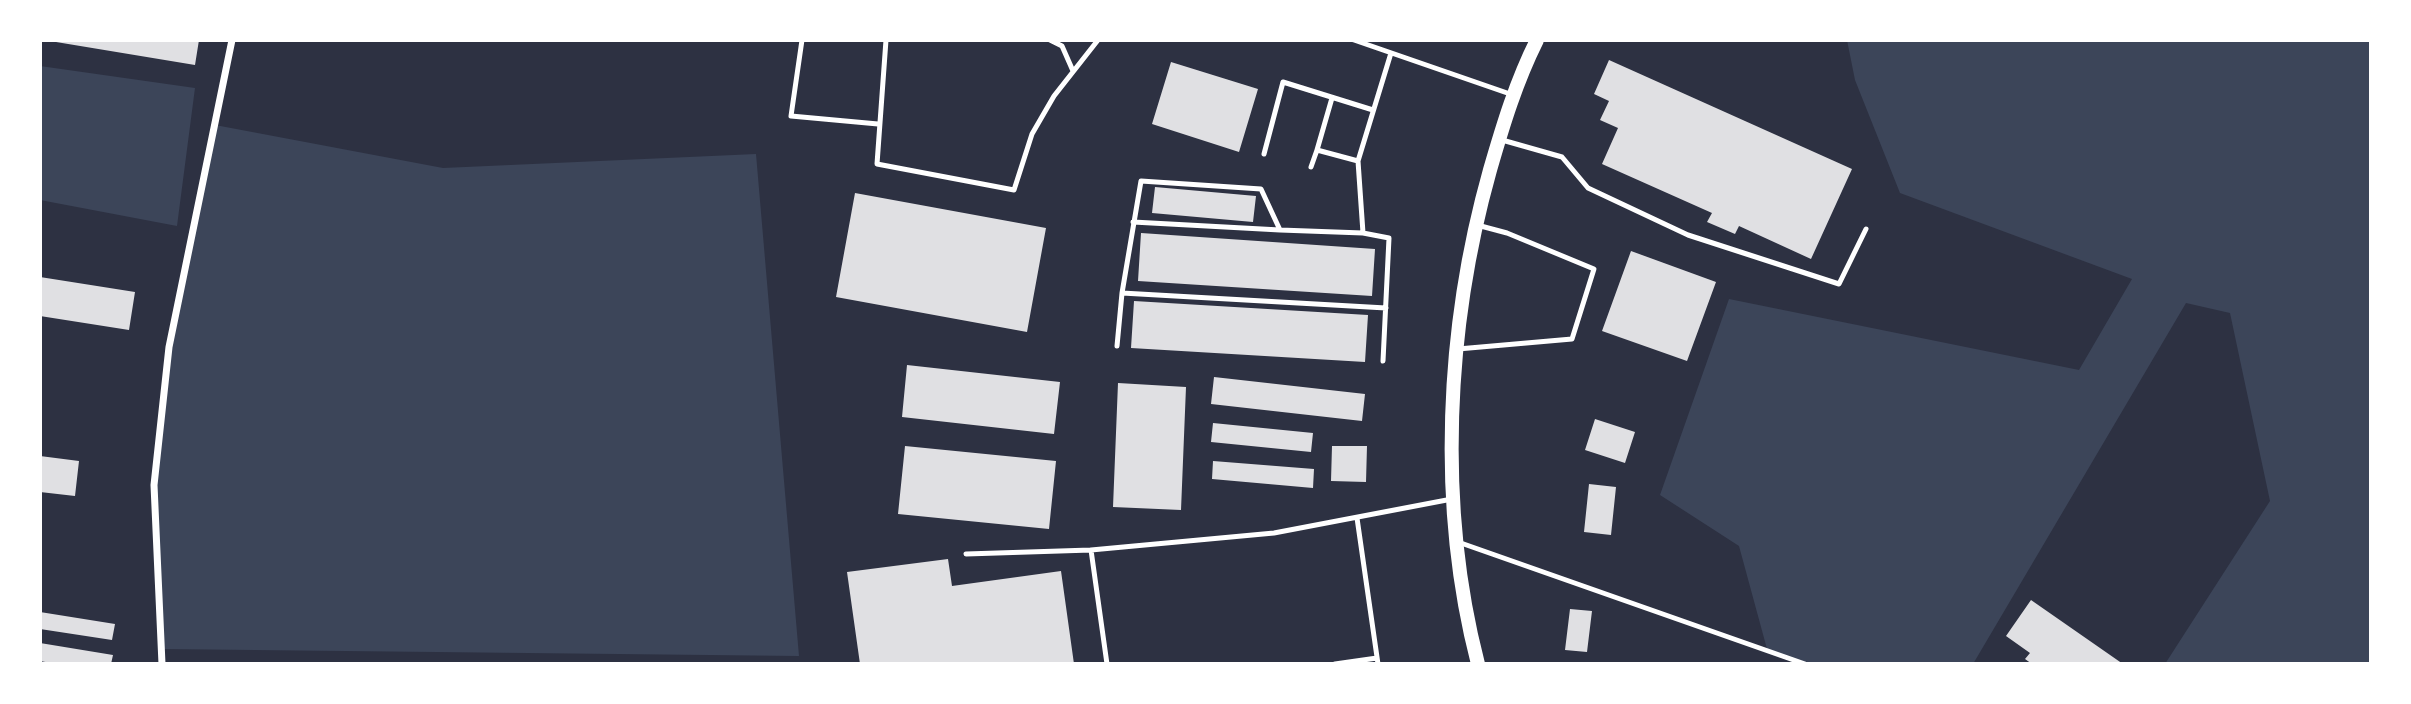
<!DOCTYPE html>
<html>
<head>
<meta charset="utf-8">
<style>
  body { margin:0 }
  #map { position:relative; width:2411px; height:704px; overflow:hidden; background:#2d3142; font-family:"Zilla Slab",serif }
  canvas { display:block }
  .frame { position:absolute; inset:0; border:42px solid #fff; pointer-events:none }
</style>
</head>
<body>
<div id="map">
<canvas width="2411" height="704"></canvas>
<div class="frame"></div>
</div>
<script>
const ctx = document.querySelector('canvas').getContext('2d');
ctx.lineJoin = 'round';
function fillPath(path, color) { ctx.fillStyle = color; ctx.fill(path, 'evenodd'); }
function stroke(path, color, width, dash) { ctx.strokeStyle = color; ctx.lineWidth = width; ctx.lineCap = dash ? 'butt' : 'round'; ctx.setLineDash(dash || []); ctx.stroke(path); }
const green = new Path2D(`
  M1847 40H2371V664H2165L2270 501 2230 313 2186 303 1973 664H1805L1767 649 1739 546 1660 495 1729 299 2079 370 2132 279 1900 193 1855 80Z
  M40 66 195 88 177 226 40 200Z
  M215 125 443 168 756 154 799 656 162 649 154 485 169 347Z`);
const building = new Path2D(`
  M44 40H199L195 65Z
  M1609 60 1852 169 1811 259 1739 226 1735 234 1707 222 1712 213 1602 164 1618 128 1600 120 1609 101 1594 94Z
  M1171 62 1258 89 1239 152 1152 124Z
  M1155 187 1256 196 1253 222 1152 213Z
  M855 193 1046 228 1027 332 836 297Z
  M1141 233 1375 249 1372 296 1138 281Z
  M1631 251 1716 282 1687 361 1602 331Z
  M40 277 135 292 129 330 40 316Z
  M1134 301 1368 315 1365 362 1131 348Z
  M907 365 1060 382 1054 434 902 417Z
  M1214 377 1365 394 1362 421 1211 404Z
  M1118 383 1186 387 1181 510 1113 507Z
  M1595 419 1635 432 1625 463 1585 450Z
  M1213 423 1313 433 1311 452 1211 442Z
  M905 446 1056 461 1049 529 898 514Z
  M1332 446H1367L1366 482 1331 481Z
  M40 456 79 461 75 496 40 492Z
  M1213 461 1314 469 1313 488 1212 479Z
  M1589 484 1616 487 1611 535 1584 532Z
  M948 559 952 586 1061 571 1074 664H860L847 572Z
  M2031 600 2123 664H2032L2025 659 2030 653 2006 636Z
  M1570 609 1592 611 1587 652 1565 650Z
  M40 612 115 624 112 640 40 629Z
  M40 643 113 655 111 664H56L40 661Z`);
const service = new Path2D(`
  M802 40 791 116 878 124
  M886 40 877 164 1014 190 1032 134 1054 96 1098 40
  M1050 40 1062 46 1073 71
  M1354 40 1513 95
  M1502 140 1562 157 1588 188 1688 235 1839 284 1866 229
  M1317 150 1332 98
  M1264 154 1283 82 1373 110
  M1311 167 1317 150 1358 161
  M1133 222 1280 230
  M1122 293 1141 181 1261 189 1280 230 1363 233
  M1117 346 1122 293 1386 308
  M1458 349 1572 339 1594 269 1507 233 1477 225
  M1383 361 1389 238 1363 233 1358 161 1391 53
  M1357 518 1378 664
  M1458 542 1805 664
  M1091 550 1107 664
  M966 554 1091 550 1274 533 1452 499
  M1335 664 1377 658`);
const minor = new Path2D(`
  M162 664 154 485 169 347 232 40`);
const secondary = new Path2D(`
  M1478 664C1437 506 1446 326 1490 170 1503 125 1516 82 1537 40`);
fillPath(green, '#3c4559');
fillPath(building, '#e0e0e3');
stroke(service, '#fff', 5);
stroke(minor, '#fff', 7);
stroke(secondary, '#fff', 14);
</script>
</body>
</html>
